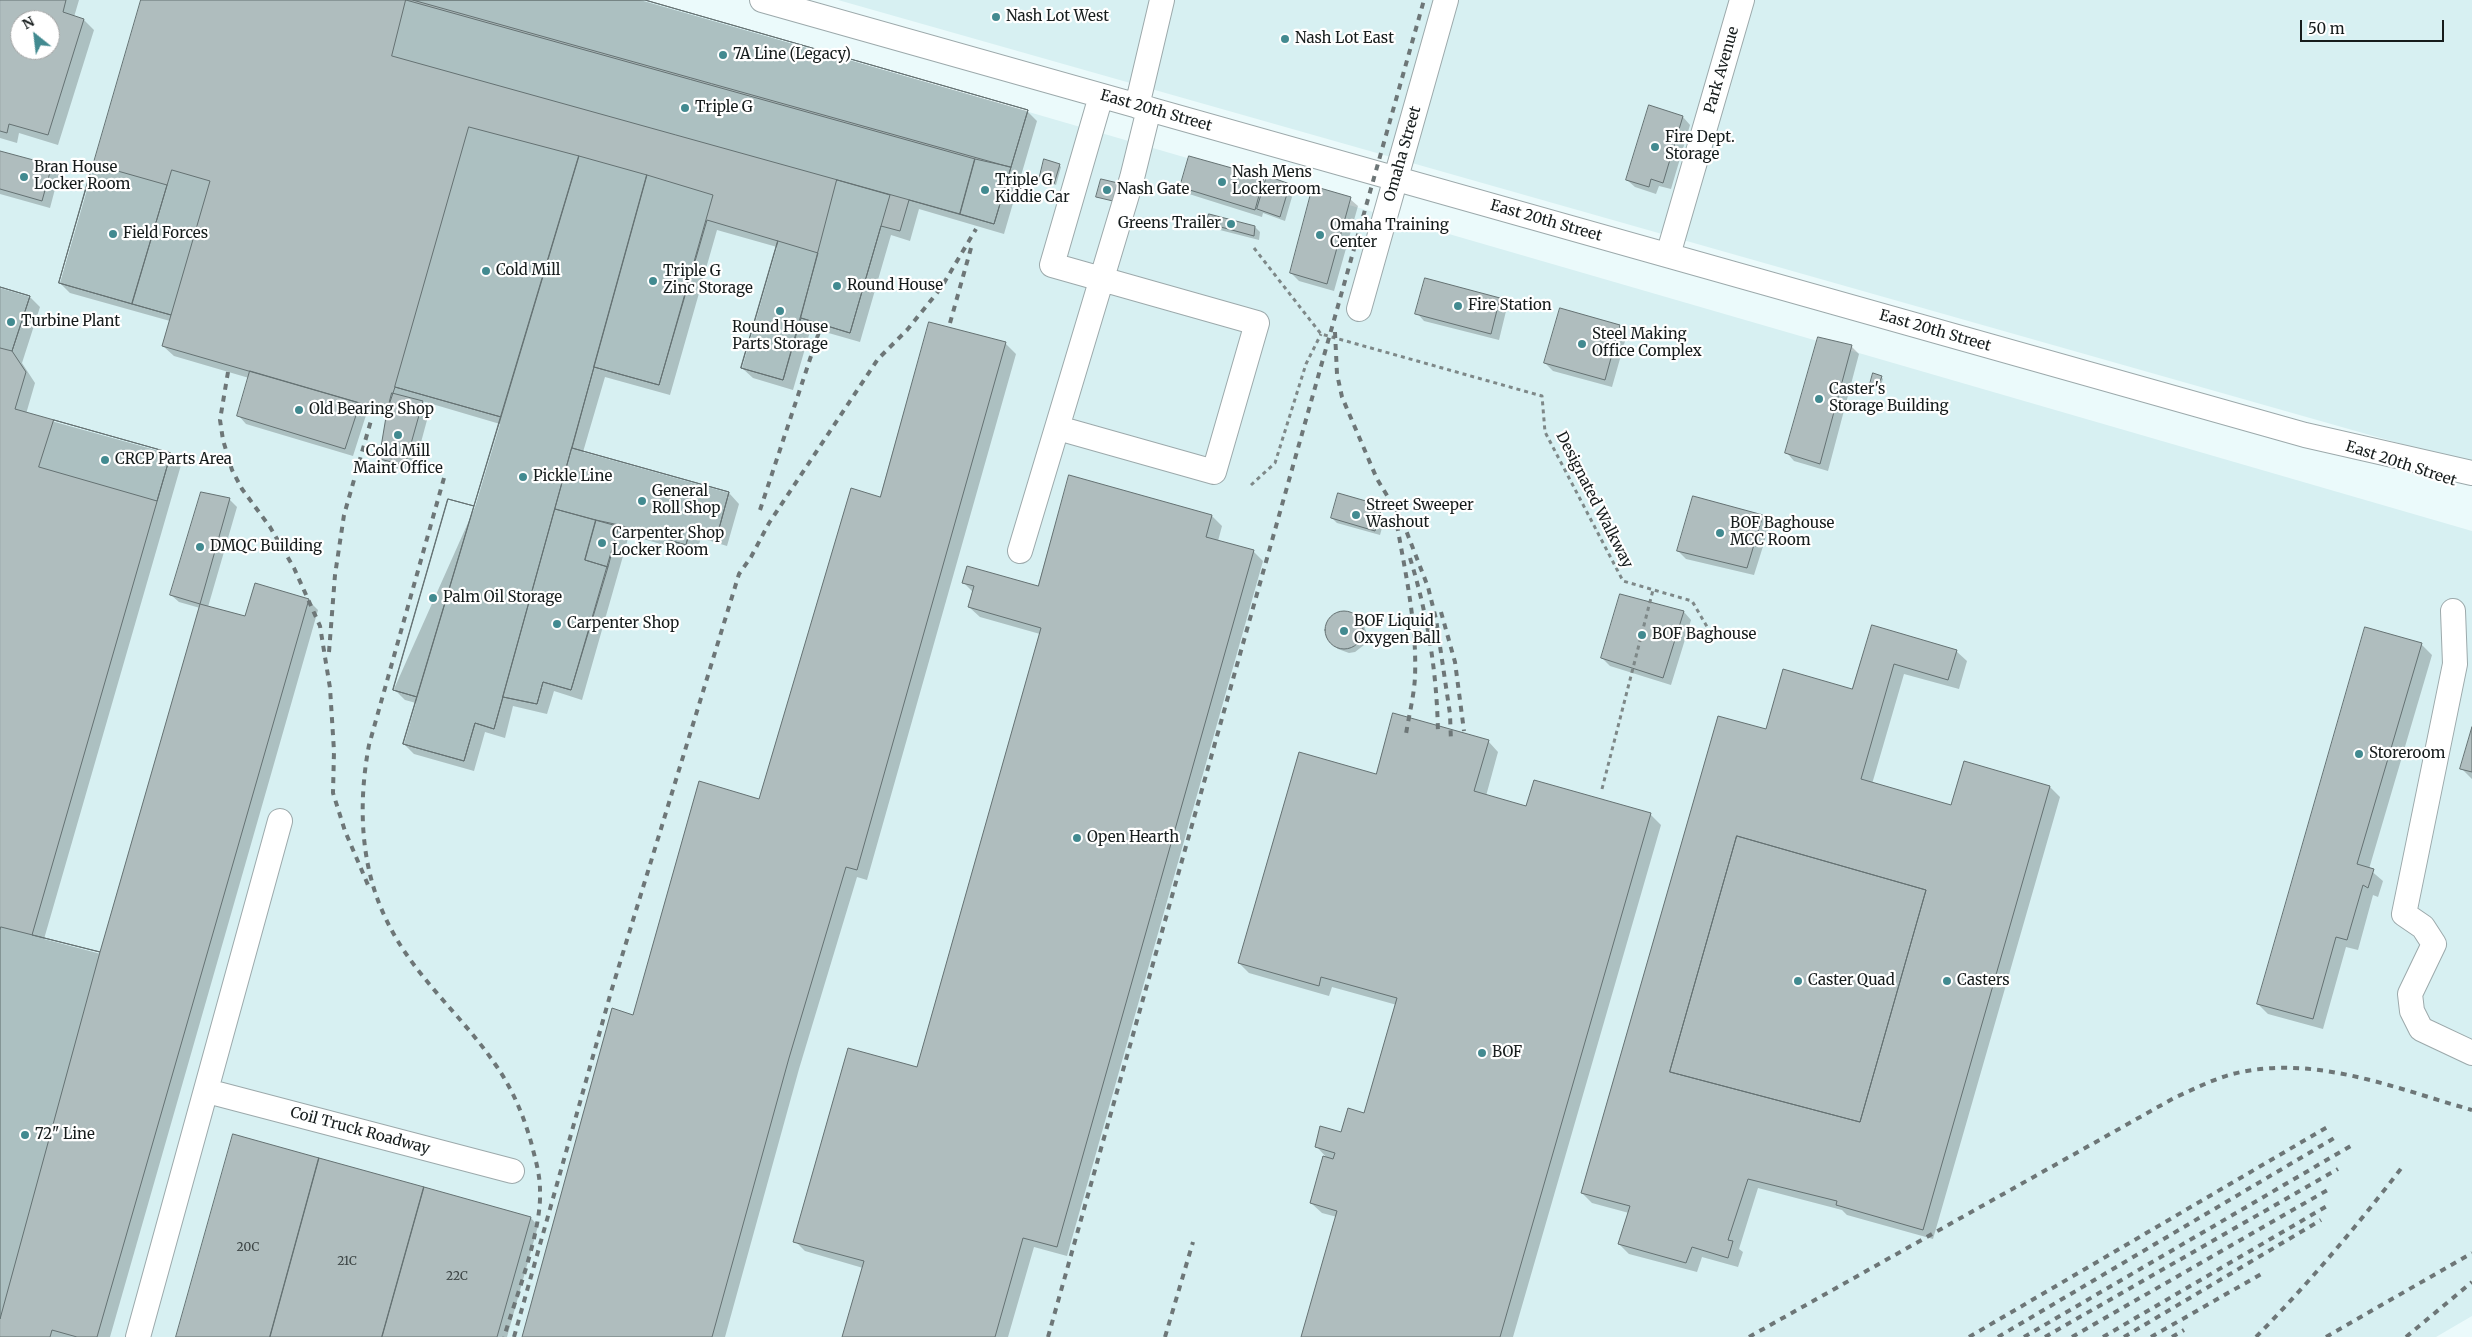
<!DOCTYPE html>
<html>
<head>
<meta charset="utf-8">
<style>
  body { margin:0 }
  #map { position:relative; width:2472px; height:1337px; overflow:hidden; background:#ebfafb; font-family:Merriweather,serif }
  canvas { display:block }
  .north { position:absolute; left:10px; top:10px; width:50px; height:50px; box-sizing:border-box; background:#fff; border:1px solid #a2a4a4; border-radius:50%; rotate:331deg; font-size:14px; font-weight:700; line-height:20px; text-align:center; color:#161c1c }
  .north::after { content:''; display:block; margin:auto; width:18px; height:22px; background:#428a90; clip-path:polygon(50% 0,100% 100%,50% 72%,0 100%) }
  .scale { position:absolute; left:2300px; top:20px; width:144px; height:22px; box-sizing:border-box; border:2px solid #161c1c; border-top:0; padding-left:6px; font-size:15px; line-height:18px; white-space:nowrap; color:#161c1c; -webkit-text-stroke:4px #fff; paint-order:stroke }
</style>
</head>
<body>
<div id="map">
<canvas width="2472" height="1337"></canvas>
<div class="north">N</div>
<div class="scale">50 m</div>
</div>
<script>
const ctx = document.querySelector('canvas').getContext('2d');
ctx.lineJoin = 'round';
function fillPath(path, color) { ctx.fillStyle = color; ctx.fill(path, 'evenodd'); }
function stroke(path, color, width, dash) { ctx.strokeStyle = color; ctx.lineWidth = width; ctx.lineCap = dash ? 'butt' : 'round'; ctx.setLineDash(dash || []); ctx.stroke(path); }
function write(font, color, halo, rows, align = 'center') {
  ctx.font = font + ' Merriweather,serif'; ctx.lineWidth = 4.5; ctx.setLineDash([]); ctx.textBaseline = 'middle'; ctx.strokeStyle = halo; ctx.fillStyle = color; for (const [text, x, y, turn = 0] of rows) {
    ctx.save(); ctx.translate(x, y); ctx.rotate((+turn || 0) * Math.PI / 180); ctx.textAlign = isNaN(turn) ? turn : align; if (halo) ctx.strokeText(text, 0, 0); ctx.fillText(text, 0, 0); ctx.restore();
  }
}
const built = new Path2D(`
  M0 0H643L2472 531V1316L2436 1337H0ZM20 20H50V50H20Z
  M838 0H2472V464Z`);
const shadow = new Path2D(`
  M0 0H79L74 17 84 20 94 30 58 145 19 133 17 143 0 138ZM20 20H50V50H20Z
  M142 0H640L1027 111 1037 121 1004 234 919 209 910 241 891 235 860 342 811 328 793 390 753 378 742 368 777 247 717 230 670 395 605 377 583 452 729 493 739 504 727 546 701 538 696 554 629 535 582 700 554 691 547 714 513 706 505 738 485 732 474 771 414 754 404 744 416 703 405 700 394 689 475 507 500 424 422 401 430 409 413 472 388 466 381 458 387 418 367 412 353 456 246 424 239 416 249 378 174 356 163 346 170 321 70 293 60 283Z
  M1683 117 1690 125 1671 189 1659 186 1656 194 1635 187 1627 180Z
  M0 152 51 166 59 174 50 208 0 194Z
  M1059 165 1061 167 1056 185 1040 180Z
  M1263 179 1266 182 1289 185 1294 190 1285 221 1263 213 1262 217 1189 194 1181 186Z
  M1350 199 1358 206 1334 291 1299 281 1291 273Z
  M1207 223 1255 227 1260 232 1259 240 1212 228Z
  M0 288 30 297 40 307 22 363 35 383 26 414 170 454 181 465 44 939 101 954 200 608 179 602 171 595 229 499 237 507 208 607 246 618 308 600 318 610 110 1337H0Z
  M1499 300 1507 307 1499 340 1424 321 1417 313Z
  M1561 310 1620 327 1627 334 1612 387 1553 371 1545 363Z
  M1005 343 1016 354 867 880 857 877 799 1069 725 1337H523L634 1016 760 800 881 499Z
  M1852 347 1859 354 1828 471 1794 461 1787 453Z
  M1881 377 1883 379 1880 388 1871 384Z
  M1694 498 1763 516 1770 524 1754 575 1686 559 1678 551Z
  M1372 504 1376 511 1385 517 1380 535 1337 523 1332 518Z
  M1212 516 1222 526 1218 541 1253 551 1263 561 1067 1256 1034 1247 1008 1337H843L863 1268 805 1251 795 1241 918 1069 1040 634 980 617 969 607 974 593 963 582 1039 588Z
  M1347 612 1363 623 1367 634 1364 645 1355 652 1349 653 1338 649 1332 644 1326 633V628L1331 617Z
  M1684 612 1691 620 1671 685 1610 666 1602 658Z
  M1872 627 1956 651 1967 661 1959 689 1904 674 1872 784 1952 807 1965 763 2050 787 2060 797 1933 1239 1847 1215 1842 1210 1758 1188 1739 1249 1743 1252 1738 1267 1702 1257 1697 1272 1629 1254 1619 1244 1629 1213 1592 1203 1582 1193 1766 731 1853 690Z
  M2421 644 2432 655 2369 869 2383 881 2378 897 2373 895 2358 950 2346 947 2323 1029 2268 1014 2258 1004Z
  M2472 732V779L2462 769Z
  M1488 741 1498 752 1486 796 1527 807 1650 814 1661 825 1513 1337H1302L1337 1217 1322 1213 1311 1203 1328 1159 1316 1146 1342 1134 1365 1114 1397 1005 1332 987 1329 996 1249 973 1239 963 1377 775Z
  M531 1218 538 1226 507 1337H177Z`);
const building = new Path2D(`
  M0 0H66L63 12 84 19 48 135 9 124 7 133 0 131ZM20 20H50V50H20Z
  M141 0H645L1028 110 994 224 909 200 900 231 881 226 850 333 801 318 783 380 741 368 778 241 707 220 659 385 594 367 572 448 729 492 717 536 690 529 686 545 619 525 571 690 543 682 537 704 503 697 494 729 475 723 464 761 403 744 417 697 393 690 448 499 474 506 501 417 395 387 387 411 162 346 171 315 59 283Z
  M406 0 975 159 960 214 392 56Z
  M413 0H645L1028 110 1011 167Z
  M1649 105 1683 116 1663 183 1651 179 1649 187 1626 180Z
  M469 127 579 156 501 417 395 387Z
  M0 151 52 165 42 201 0 189Z
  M579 156 647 175 494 729 475 723 464 761 403 744Z
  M1189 156 1264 177 1255 210 1180 187Z
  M975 159 1011 167 994 224 960 214Z
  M1044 159 1060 164 1054 184 1039 180Z
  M93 164 167 185 132 304 59 283Z
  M172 170 210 181 171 315 132 304Z
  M647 175 713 195 659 385 594 367Z
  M1267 176 1290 184 1280 217 1257 209Z
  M1101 179 1118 183 1113 201 1096 197Z
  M837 180 890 195 850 333 801 318Z
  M1313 186 1351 197 1327 284 1290 273Z
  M1209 214 1255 226 1254 236 1206 223Z
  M778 241 818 253 783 380 741 368Z
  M1425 278 1500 298 1491 334 1415 314Z
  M0 287 30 296 12 351 26 372 15 409 171 453 32 935 100 952 200 604 245 616 255 583 309 599 97 1337H77L52 1330 50 1337H0Z
  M0 287 30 296 12 351 0 348Z
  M1560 308 1620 325 1605 380 1544 363Z
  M929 322 1006 342 857 870 846 867 789 1058 712 1337H522L612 1008 633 1015 699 781 759 799 851 488 880 497Z
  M1818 337 1852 345 1820 464 1785 453Z
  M250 371 360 403 345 449 237 416Z
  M1873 373 1882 376 1878 387 1870 384Z
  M392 393 423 401 405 465 379 459 387 411Z
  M54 420 171 453 157 501 39 467Z
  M572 448 729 492 717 536 690 529 686 545 555 509Z
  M1069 475 1212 515 1206 537 1254 550 1057 1247 1023 1238 995 1337H842L864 1261 793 1242 848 1048 917 1067 1041 628 968 607 974 586 962 583 967 566 1038 586Z
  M201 492 230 498 200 604 170 595Z
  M1338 493 1373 503 1371 508 1381 511 1375 531 1331 518Z
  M1693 496 1763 515 1747 568 1677 551Z
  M448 499 474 506 417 697 393 690Z
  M555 509 596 520 585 560 608 567 571 690 543 682 537 704 503 697Z
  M596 520 619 525 608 567 585 560Z
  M1620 594 1684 611 1663 678 1601 658Z
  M1325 630a19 19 0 1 1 38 0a19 19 0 1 1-38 0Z
  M1872 625 1957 650 1948 680 1894 664 1861 779 1951 805 1964 761 2050 786 1923 1230 1836 1205 1837 1201 1748 1179 1728 1240 1733 1241 1728 1258 1692 1247 1686 1263 1618 1244 1630 1206 1581 1193 1718 716 1766 729 1783 669 1852 689ZM1737 836 1926 890 1860 1122 1670 1072Z
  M2365 627 2422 643 2357 864 2374 869 2368 888 2363 885 2347 940 2336 937 2313 1019 2257 1004Z
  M1393 713 1489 740 1474 791 1526 806 1534 780 1651 813 1500 1337H1301L1337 1211 1310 1203 1323 1156 1333 1159 1335 1153 1315 1147 1320 1126 1341 1132 1348 1108 1364 1113 1397 998 1321 977 1319 986 1238 963 1299 752 1376 774Z
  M2472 727V772L2460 769Z
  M1737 836 1926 890 1860 1122 1670 1072Z
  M1 927 100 952 0 1319V931Z
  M233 1134 319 1158 270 1337H176Z
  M319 1158 424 1187 382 1337H270Z
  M424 1187 531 1217 497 1337H382Z`);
const path = new Path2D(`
  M1254 248 1321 334 1542 396 1545 432 1623 581 1692 601 1713 637
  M1251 485 1275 463 1306 364 1321 334
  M1602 789 1653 590`);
const minor = new Path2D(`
  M762 0 2305 435 2472 473
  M1137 106 1162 0
  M1668 255 1742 0
  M1359 309 1446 0
  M1058 428 1214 472 1257 323 1052 265 1101 96
  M1020 551 1132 178 1149 109
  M2453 611 2455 664 2404 914 2423 927 2434 944 2410 994 2412 1011 2421 1029 2472 1053
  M207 1091 512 1171
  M138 1337 280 821`);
const rail = new Path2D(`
  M950 323 971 248
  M1335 332 1337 374 1342 397 1377 479 1402 520 1428 587 1436 619 1450 714 1451 742
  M228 372 220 420 223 440 232 470 242 489 270 527 294 568 320 626 330 688 334 751 333 793 345 831 368 885
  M444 478 369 745C358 803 360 866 386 919 412 975 461 1014 495 1064 512 1088 523 1114 531 1142 535 1158 540 1174 540 1190 542 1231 516 1297 504 1337
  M760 510 821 326
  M1397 525C1406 576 1417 625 1415 677 1414 696 1409 715 1406 734
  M1410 558C1428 616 1437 673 1438 734
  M1441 612 1455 662 1464 731
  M329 652 335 575 344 515 372 417
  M514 1337 611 992 739 574 751 557 769 523 878 359 907 330 941 288 976 229
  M1048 1337 1424 0
  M1165 1337 1193 1242
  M1749 1337 2174 1098C2196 1088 2217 1077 2241 1072 2320 1056 2397 1089 2472 1110
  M1969 1337 2329 1126
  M1998 1337 2336 1137
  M2024 1337 2354 1144
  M2045 1337 2338 1169
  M2072 1337 2331 1188
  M2103 1337 2327 1206
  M2124 1337 2321 1220
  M2151 1337 2263 1273
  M2172 1337 2184 1330
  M2256 1337C2309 1283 2357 1226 2403 1166
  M2326 1337 2472 1253
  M2406 1337 2472 1282`);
const markers = [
  [996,17,5,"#428a90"],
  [1285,39,5,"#428a90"],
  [723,55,5,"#428a90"],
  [685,108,5,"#428a90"],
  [1655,147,5,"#428a90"],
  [24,177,5,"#428a90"],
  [1222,182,5,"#428a90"],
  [985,190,5,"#428a90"],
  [1107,190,5,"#428a90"],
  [1231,224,5,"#428a90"],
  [113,234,5,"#428a90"],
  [1320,235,5,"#428a90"],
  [486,271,5,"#428a90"],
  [653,281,5,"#428a90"],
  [837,286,5,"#428a90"],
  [1458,306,5,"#428a90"],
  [780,311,5,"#428a90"],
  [11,322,5,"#428a90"],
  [1582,344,5,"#428a90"],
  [1819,399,5,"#428a90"],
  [299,410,5,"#428a90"],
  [398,435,5,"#428a90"],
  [105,460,5,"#428a90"],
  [523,477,5,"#428a90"],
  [642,501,5,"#428a90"],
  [1356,515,5,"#428a90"],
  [1720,533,5,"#428a90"],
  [602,543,5,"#428a90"],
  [200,547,5,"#428a90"],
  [433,598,5,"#428a90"],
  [557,624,5,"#428a90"],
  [1344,631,5,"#428a90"],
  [1642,635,5,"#428a90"],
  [2359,754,5,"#428a90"],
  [1077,838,5,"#428a90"],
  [1798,981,5,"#428a90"],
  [1947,981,5,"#428a90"],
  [1482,1053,5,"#428a90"],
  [25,1135,5,"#428a90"]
];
const numberNames = [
  ["20C",248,1248],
  ["21C",347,1262],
  ["22C",457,1277]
];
const poiNames = [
  ["Nash Lot West",1006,17],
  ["Nash Lot East",1295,39],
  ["7A Line (Legacy)",733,55],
  ["Triple G",695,108],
  ["Fire Dept.",1665,138],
  ["Storage",1665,155],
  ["Bran House",34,168],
  ["Locker Room",34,185],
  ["Nash Mens",1232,173],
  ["Lockerroom",1232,190],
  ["Triple G",995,181],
  ["Kiddie Car",995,198],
  ["Nash Gate",1117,190],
  ["Greens Trailer",1221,224,"right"],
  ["Omaha Training",1330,226],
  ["Center",1330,243],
  ["Field Forces",123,234],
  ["Cold Mill",496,271],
  ["Triple G",663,272],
  ["Zinc Storage",663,289],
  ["Round House",847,286],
  ["Fire Station",1468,306],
  ["Turbine Plant",21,322],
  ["Round House",780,328,"center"],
  ["Parts Storage",780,345,"center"],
  ["Steel Making",1592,335],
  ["Office Complex",1592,352],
  ["Caster's",1829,390],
  ["Storage Building",1829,407],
  ["Old Bearing Shop",309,410],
  ["Cold Mill",398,452,"center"],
  ["Maint Office",398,469,"center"],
  ["CRCP Parts Area",115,460],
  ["Pickle Line",533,477],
  ["General",652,492],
  ["Roll Shop",652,509],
  ["Street Sweeper",1366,506],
  ["Washout",1366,523],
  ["BOF Baghouse",1730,524],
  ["MCC Room",1730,541],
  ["Carpenter Shop",612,534],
  ["Locker Room",612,551],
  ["DMQC Building",210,547],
  ["Palm Oil Storage",443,598],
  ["BOF Liquid",1354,622],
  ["Oxygen Ball",1354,639],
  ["Carpenter Shop",567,624],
  ["BOF Baghouse",1652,635],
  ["Storeroom",2369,754],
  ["Open Hearth",1087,838],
  ["Caster Quad",1808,981],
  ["Casters",1957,981],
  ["BOF",1492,1053],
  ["72\" Line",35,1135]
];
const streetNames = [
  ["Park Avenue",1722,70,-74],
  ["East 20th Street",1156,111,16],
  ["Omaha Street",1403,154,-74],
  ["East 20th Street",1546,221,16],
  ["East 20th Street",1935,331,16],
  ["East 20th Street",2401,464,18],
  ["Designated Walkway",1594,500,63],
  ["Coil Truck Roadway",360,1131,15]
];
fillPath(built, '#d7f0f2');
fillPath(shadow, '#0003');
fillPath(building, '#afbdbe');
stroke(building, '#657273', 1);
stroke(minor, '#9ca9ab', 26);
stroke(path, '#7e8888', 3, [4, 4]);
stroke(minor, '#fff', 24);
stroke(rail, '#6d7677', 4, [6, 6]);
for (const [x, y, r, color] of markers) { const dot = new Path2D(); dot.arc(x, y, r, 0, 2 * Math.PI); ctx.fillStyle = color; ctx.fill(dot); stroke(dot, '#fff', 2); }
write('12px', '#3c4444', null, numberNames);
write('15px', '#161c1c', '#fff', poiNames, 'left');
write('15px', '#161c1c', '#fff', streetNames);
</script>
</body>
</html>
